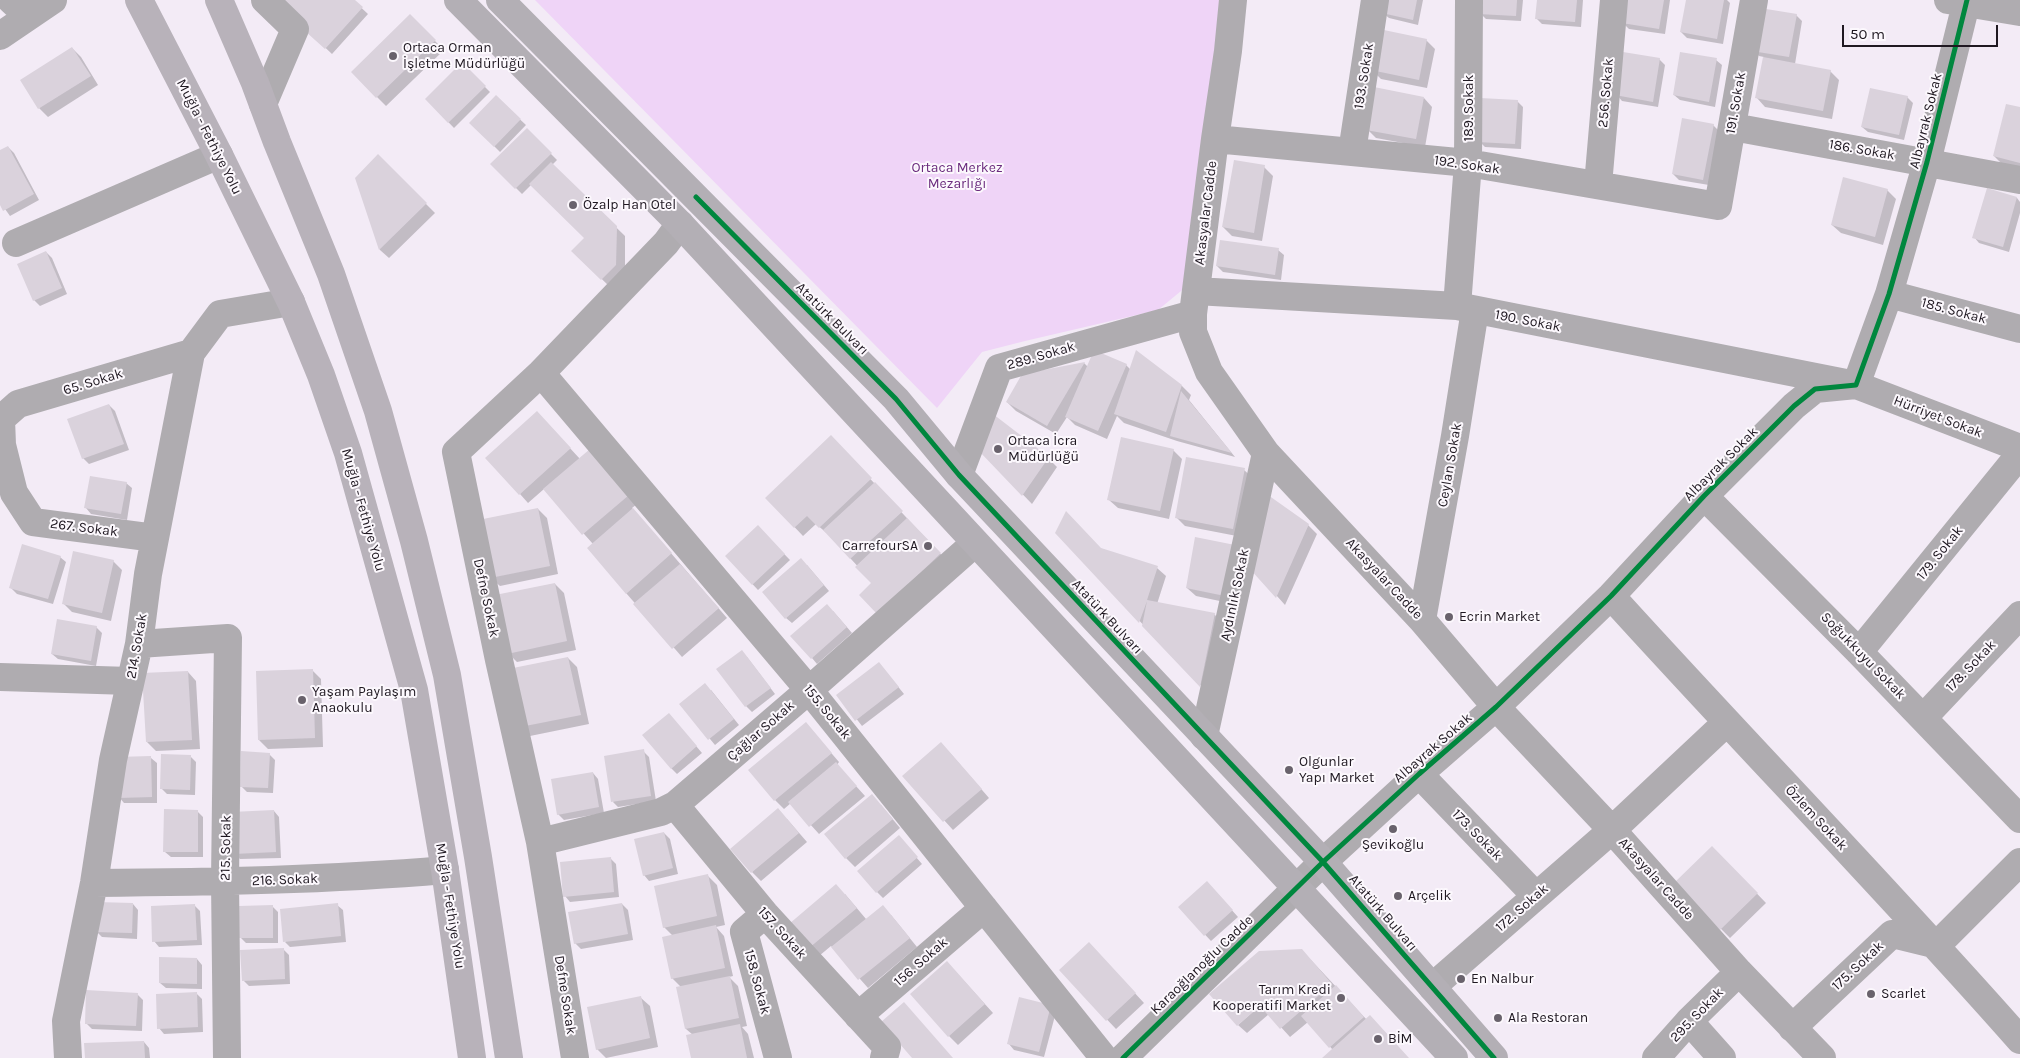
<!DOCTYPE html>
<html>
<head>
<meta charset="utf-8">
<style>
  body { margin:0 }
  #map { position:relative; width:2020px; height:1058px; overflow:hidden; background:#f3ebf6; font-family:Karla,sans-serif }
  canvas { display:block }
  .scale { position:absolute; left:1842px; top:25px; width:156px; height:22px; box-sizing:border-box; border:2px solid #1f1821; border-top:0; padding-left:6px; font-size:15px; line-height:18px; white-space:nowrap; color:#1f1821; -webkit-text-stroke:4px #fcf8fd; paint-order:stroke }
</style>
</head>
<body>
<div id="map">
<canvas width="2020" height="1058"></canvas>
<div class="scale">50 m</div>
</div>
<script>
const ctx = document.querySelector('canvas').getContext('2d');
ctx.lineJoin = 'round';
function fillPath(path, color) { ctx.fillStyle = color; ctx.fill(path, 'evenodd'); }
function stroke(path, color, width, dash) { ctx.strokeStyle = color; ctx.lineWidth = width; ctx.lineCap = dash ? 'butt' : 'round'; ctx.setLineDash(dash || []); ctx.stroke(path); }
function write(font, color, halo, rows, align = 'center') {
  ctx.font = font + ' Karla,sans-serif'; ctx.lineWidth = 4; ctx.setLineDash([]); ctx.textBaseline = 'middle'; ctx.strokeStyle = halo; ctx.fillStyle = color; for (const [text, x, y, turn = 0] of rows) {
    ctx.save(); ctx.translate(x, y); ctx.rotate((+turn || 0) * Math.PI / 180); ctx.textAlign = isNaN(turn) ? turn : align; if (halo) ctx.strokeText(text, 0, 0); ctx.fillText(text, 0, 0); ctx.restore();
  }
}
const green = new Path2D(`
  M535 0H1221L1198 277 1158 310 1025 341 982 352 937 408Z`);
const shadow = new Path2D(`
  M353 0 368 14 332 54 313 36Z
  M1386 0H1423L1418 25 1389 18 1383 13Z
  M1481 0H1523L1521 21 1486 19 1480 13Z
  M1538 0H1583L1581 27 1542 24 1536 18Z
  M1627 0H1670L1665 34 1629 29 1623 23Z
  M1687 0H1727L1730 3 1723 44 1687 38 1681 32Z
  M1796 15 1802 21 1795 64 1830 71 1839 80 1832 119 1765 107 1757 98 1764 57 1759 56 1754 51Z
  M410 16 444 50 386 106 352 72Z
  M1426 40 1435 49 1427 88 1381 79 1372 70Z
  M72 48 81 57 98 85 48 117 39 108Z
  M1659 59 1665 65 1658 107 1622 101 1617 95Z
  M1716 60 1722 65 1715 107 1680 100 1674 95Z
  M462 64 490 92 454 128 427 100Z
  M496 97 526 125 500 152 471 123Z
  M1907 97 1913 103 1904 140 1868 132 1862 127Z
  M1424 98 1432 107 1425 147 1376 138 1367 129Z
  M1517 101 1523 107 1521 149 1485 147 1479 141Z
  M2020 109V169L2003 165 1994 156Z
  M1713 125 1719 131 1709 185 1679 180 1673 174Z
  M527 130 557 160 552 165 625 236V274L611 288 573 251 586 239 531 185 522 194 492 164Z
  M8 147 14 153 39 200 10 216 0 202V152Z
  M378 156 435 213 389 258 380 250 356 178Z
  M1264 167 1273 176 1262 241 1232 236 1223 227Z
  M1887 190 1896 199 1883 245 1841 233 1832 225Z
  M1988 190 2017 198 2020 202V213L2009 252 1979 243 1974 237Z
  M1278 250 1284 255 1281 280 1223 272 1217 266Z
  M46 252 52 258 67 294 40 306 34 300Z
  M1084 363 1088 367 1126 365 1131 370 1182 386 1191 395 1189 400 1235 457 1177 441 1124 423 1117 416 1107 439 1075 425 1067 417 1056 434 1016 411 1007 402Z
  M109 405 115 411 129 450 89 464 83 458Z
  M546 422 580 459 590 451 637 504 632 508 727 618 682 657 626 593 593 544 544 489 528 503 520 494Z
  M831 437 949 563 887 622 873 583 829 535 816 524 803 536 767 498Z
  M980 450 1048 458 1057 467 1032 504Z
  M1173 450 1182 459 1169 519 1118 508 1109 500Z
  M1244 470 1253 478 1242 537 1185 526 1176 517Z
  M126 483 132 488 127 520 91 514 86 508Z
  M538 509 547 518 558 574 500 586 491 578Z
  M1308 525 1317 534 1285 605 1252 568Z
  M758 527 790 560 758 590 726 556Z
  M1056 533 1157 568 1166 576 1157 604 1214 614 1223 623 1209 694Z
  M1196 539 1234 604 1196 596 1187 588Z
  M60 557 66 562 53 604 17 594 11 588Z
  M113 561 122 570 111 621 72 612 63 603Z
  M807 565 829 591 792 623 786 618Z
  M555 584 564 593 576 650 517 662 508 653Z
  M833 611 852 633 817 664 812 658Z
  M96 627 102 633 96 666 58 659 52 654Z
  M747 657 775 694 752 712 746 706Z
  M568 658 577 667 589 724 530 736 521 727Z
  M879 663 904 694 862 726 838 695Z
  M312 670 321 679 323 747 268 749 259 740Z
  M188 672 196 681 200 749 156 751 147 742Z
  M711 690 739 725 715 745 681 704Z
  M674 720 702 753 677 774 671 768Z
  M814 733 839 762 837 765 865 796 819 834 791 803 784 809 775 800Z
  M643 751 649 757 656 801 618 807 613 802Z
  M950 753 989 798 953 830 904 776Z
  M269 754 275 760 273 793 247 792 241 786Z
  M190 756 196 762 195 795 167 794 161 788Z
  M151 758 157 763V803H124L119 797Z
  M593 773 598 779 604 813 564 820 558 814Z
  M881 805 900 828 855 867 846 858Z
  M197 811 203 817V857H171L165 852Z
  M274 811 279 817 281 858 240 859 235 854Z
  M787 819 807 842 761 881 752 872Z
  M664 833 670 839 678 874 649 881 644 875Z
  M904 843 922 864 883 898 877 892Z
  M1712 847 1766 903 1730 938 1676 883Z
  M610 858 616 864 619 897 570 902 565 896Z
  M708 876 717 885 725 925 716 927 724 936 733 976 729 977 738 986 747 1026 742 1027 748 1034 754 1058H692L693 1035 686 1029 681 987 672 978 673 936 664 927Z
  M1213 889 1238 917 1211 941 1180 908Z
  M845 894 866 919 891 915 917 947 868 988 831 946 819 956 810 948Z
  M133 904 138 910 137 939 102 937 97 932Z
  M622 904 628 910 633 940 581 949 575 943Z
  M337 905 343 910 346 942 290 947 285 942Z
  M195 906 200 911 202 945 159 947 154 941Z
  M272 906 278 912V943H246L241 938Z
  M283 949 289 955 290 984 249 986 243 980Z
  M1098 953 1144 1003 1116 1029 1060 970Z
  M197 959 202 965V989L166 988 160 983Z
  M1311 960 1367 1020 1408 1058H1324L1333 1050 1308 1022 1290 1037 1269 1014 1247 1033 1238 1025Z
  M956 972 993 1013 958 1045 949 1036Z
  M196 993 202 999 203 1032 164 1034 159 1028Z
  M137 994 143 1000 142 1031 92 1029 86 1023Z
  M641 998 650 1006 658 1047 606 1058 597 1049Z
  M1020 998 1056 1012 1044 1057 1014 1050 1009 1044Z
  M144 1042 149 1048 150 1058H86Z`);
const building = new Path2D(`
  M278 0H355L363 7 325 49 305 31Z
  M1385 0H1417L1413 20 1382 13Z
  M1479 0H1517L1516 16 1479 14Z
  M1537 0H1577L1575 22 1535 19Z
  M1626 0H1664L1659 29 1622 23Z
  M1686 0H1724L1717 39 1680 32Z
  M1760 8 1797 14 1789 57 1752 51Z
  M410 14 436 40 376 98 351 72Z
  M1379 29 1427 39 1419 80 1371 70Z
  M72 47 91 76 38 109 20 80Z
  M1623 52 1660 58 1653 102 1615 95Z
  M1680 52 1717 58 1709 102 1673 95Z
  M1763 57 1831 70 1823 111 1755 98Z
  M462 62 486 86 448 123 425 99Z
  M1374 87 1424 97 1416 139 1366 130Z
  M1870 88 1908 96 1899 135 1861 127Z
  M496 95 521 119 494 147 469 123Z
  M1480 98 1518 100 1515 144 1478 142Z
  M2006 104 2020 107V163L1993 156Z
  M1682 118 1714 124 1703 180 1672 174Z
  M527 128 552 153 515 189 490 164Z
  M8 146 34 194 3 211 0 205V150Z
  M378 154 427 203 379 250 355 178Z
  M1234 160 1265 165 1254 233 1222 227Z
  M551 162 617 226 616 265 601 280 571 251 584 238 529 184Z
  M1843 177 1888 189 1875 237 1831 225Z
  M1987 188 2017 197 2003 247 1972 238Z
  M1220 240 1279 248 1275 275 1216 266Z
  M46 251 62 288 33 301 17 264Z
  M1094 350 1127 364 1098 431 1065 417Z
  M1136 350 1182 385 1166 432 1114 414Z
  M1085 362 1047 426 1006 402 1022 374Z
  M1181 391 1232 453 1170 436Z
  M109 404 124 444 82 459 67 419Z
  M537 411 571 448 519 495 485 458Z
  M993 414 1049 457 1022 496 979 451Z
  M831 435 872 478 819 528 807 516 794 528 765 498Z
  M1121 437 1174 449 1160 511 1107 500Z
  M590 449 629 495 582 535 543 489Z
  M1186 457 1245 468 1233 529 1175 518Z
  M90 476 127 482 121 514 84 508Z
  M875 482 903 511 850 559 823 530Z
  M1268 495 1309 524 1276 598 1250 569Z
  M538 508 550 566 490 578 478 520Z
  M633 508 672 553 626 594 587 548Z
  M1066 511 1101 548 1158 566 1147 600 1215 613 1200 687 1142 626 1147 601 1139 623 1055 533Z
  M907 518 941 553 877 614 859 595 871 583 855 567Z
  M758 525 785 554 752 585 725 556Z
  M1195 537 1235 545 1225 596 1186 588Z
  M22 544 61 556 48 599 9 588Z
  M73 551 114 560 102 613 62 604Z
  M801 558 824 585 785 619 762 592Z
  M680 564 719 608 672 649 633 604Z
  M555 583 567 641 507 654 495 595Z
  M827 604 847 627 811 659 790 636Z
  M57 619 97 626 91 661 51 654Z
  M742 650 771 688 745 707 716 669Z
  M568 657 581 715 520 727 508 669Z
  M879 662 899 687 855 721 836 695Z
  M313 669 315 738 258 740 256 671Z
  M188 671 192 740 146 742 142 673Z
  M705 683 734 719 708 740 679 704Z
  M669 713 697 746 671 769 642 735Z
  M806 722 832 753 774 801 748 770Z
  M941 742 982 789 943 822 902 776Z
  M644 749 651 796 611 802 604 756Z
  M241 751 270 753 268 788 240 787Z
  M161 754 191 755 190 790 160 789Z
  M151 756 152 797 117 798V757Z
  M836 762 857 786 809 827 788 802Z
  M593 772 599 807 557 815 551 779Z
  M872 794 893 819 845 859 824 834Z
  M778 808 799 833 751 873 730 849Z
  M164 809 198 810V852H163Z
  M274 810 276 852 233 854 231 812Z
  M664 832 673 868 643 876 634 839Z
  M899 835 918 857 876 893 857 871Z
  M1712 846 1758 893 1720 930 1674 883Z
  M611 857 614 892 563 897 560 862Z
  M708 874 717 916 663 928 654 886Z
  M1207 881 1233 910 1204 936 1178 907Z
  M836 884 857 908 809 948 789 924Z
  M96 902 133 903 132 933 95 932Z
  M338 903 341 936 283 942 280 909Z
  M622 903 628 934 574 944 568 912Z
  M195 904 197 940 152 942 151 906Z
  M273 905V938H239V906Z
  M883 905 910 938 858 980 831 947Z
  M716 925 725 968 671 979 662 937Z
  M1089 942 1136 993 1106 1021 1059 970Z
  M284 948 285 979 242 981 240 950Z
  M1302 949 1332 984 1280 1029 1260 1006 1237 1026 1209 994 1259 951Z
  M159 957 197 958V984L159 983Z
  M947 961 985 1004 948 1037 910 994Z
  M730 976 739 1018 685 1029 676 987Z
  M1336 985 1364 1017 1329 1048 1301 1016Z
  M86 990 138 993 136 1026 85 1024Z
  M197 992 198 1027 157 1029 156 994Z
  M641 996 650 1038 596 1050 587 1007Z
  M1019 997 1051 1005 1039 1052 1007 1044Z
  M904 1002 953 1058H912L881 1022Z
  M1370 1015 1409 1058H1322Z
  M740 1024 747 1058H691L686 1035Z
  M144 1041 145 1058H85L84 1043Z`);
const minor = new Path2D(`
  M11 0 28 16
  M1233 0 1228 51 1215 139 1193 314V332L1209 372 1266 453 1422 620 1496 707 1612 830 1739 972 1822 1058
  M1948 0 2020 12
  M0 36 53 0
  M263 104 295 29 265 0
  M1733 127 2020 180
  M1215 139 1468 163 1718 206 1754 0
  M1352 152 1375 0
  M1598 185 1614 0
  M16 243 219 155
  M1196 291 1457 306 1856 385 2020 448
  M1889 294 2020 329
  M1457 306 1468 163 1469 0
  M541 373 809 690 1104 1058
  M959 475 999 368 1193 314
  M1704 496 1859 652 2020 819
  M155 538 33 522 14 493 2 445 1 419 18 404 191 353
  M1611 596C1746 745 1887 889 2020 1040
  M1422 620 1455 436 1475 310
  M139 644 228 638 225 881 227 1058
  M1859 652 2020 454
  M0 677 130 681
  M1923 718 2020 615
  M1204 736 1266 453
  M1419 774 1536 896
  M675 805 765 914 887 1047 884 1058
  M540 842 661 812 675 805 809 690 975 543
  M94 883C211 882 328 880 445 870
  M765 914 744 932 778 1058
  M1432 987 1612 830 1726 723
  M858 1016 984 908
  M1689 1021 1722 1058
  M1792 1028 1892 934 1937 945 2020 862
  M68 1058 66 1021 94 883 113 760 139 644 148 574 191 353 220 314 291 302
  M575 1058 540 842 499 660 456 452 541 373 666 243 680 224
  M1123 1058 1323 862 1419 774 1496 707 1611 596 1704 496 1794 406 1815 389 1856 385 1889 294 1927 162 1967 0
  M1656 1058 1689 1021 1739 972`);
const major = new Path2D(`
  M458 0 680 224 1454 1058
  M500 0 896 399 959 475 1323 862 1494 1058`);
const highway = new Path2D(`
  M139 0 219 155 291 302 321 375 348 453 414 690 445 870 472 1058
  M219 0 255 83 277 142 331 274 378 411 414 541 447 675 478 857 509 1058`);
const cycleway = new Path2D(`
  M696 197 896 399 959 475 1323 862 1494 1058
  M1123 1058 1323 862 1419 774 1496 707 1611 596 1704 496 1794 406 1815 389 1856 385 1889 294 1927 162 1967 0`);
const markers = [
  [393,56,5,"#69626c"],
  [573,205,5,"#69626c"],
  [998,449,5,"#69626c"],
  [928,546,5,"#69626c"],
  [1449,617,5,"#69626c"],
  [302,700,5,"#69626c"],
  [1289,770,5,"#69626c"],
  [1393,829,5,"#69626c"],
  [1398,896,5,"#69626c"],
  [1461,979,5,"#69626c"],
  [1871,994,5,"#69626c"],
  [1341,998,5,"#69626c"],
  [1498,1018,5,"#69626c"],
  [1378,1039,5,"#69626c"]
];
const poiNames = [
  ["Ortaca Orman",403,48],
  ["İşletme Müdürlüğü",403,64],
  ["Özalp Han Otel",583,205],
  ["Ortaca İcra",1008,441],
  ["Müdürlüğü",1008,457],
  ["CarrefourSA",918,546,"right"],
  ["Ecrin Market",1459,617],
  ["Yaşam Paylaşım",312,692],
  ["Anaokulu",312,708],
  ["Olgunlar",1299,762],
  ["Yapı Market",1299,778],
  ["Şevikoğlu",1393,845,"center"],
  ["Arçelik",1408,896],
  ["En Nalbur",1471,979],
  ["Tarım Kredi",1331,990,"right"],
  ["Kooperatifi Market",1331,1006,"right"],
  ["Scarlet",1881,994],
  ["Ala Restoran",1508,1018],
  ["BİM",1388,1039]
];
const streetNames = [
  ["193. Sokak",1364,76,-81],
  ["256. Sokak",1606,93,-85],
  ["191. Sokak",1736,103,-80],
  ["189. Sokak",1469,108,-90],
  ["Albayrak Sokak",1926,121,-76],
  ["Muğla - Fethiye Yolu",209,137,63],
  ["186. Sokak",1862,150,10],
  ["192. Sokak",1467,165,8],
  ["Akasyalar Cadde",1206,213,-83],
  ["185. Sokak",1954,311,15],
  ["Atatürk Bulvarı",832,319,45],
  ["190. Sokak",1528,321,11],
  ["289. Sokak",1041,356,-16],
  ["65. Sokak",93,382,-17],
  ["Hürriyet Sokak",1938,417,21],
  ["Albayrak Sokak",1721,464,-45],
  ["Ceylan Sokak",1450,465,-80],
  ["Muğla - Fethiye Yolu",363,510,74],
  ["267. Sokak",84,528,7],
  ["179. Sokak",1940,553,-51],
  ["Akasyalar Cadde",1384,579,47],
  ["Aydınlık Sokak",1235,595,-78],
  ["Defne Sokak",486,598,78],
  ["Atatürk Bulvarı",1107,617,47],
  ["214. Sokak",137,646,-80],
  ["Soğukkuyu Sokak",1863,656,46],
  ["178. Sokak",1971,666,-46],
  ["155. Sokak",827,712,51],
  ["Çağlar Sokak",761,731,-41],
  ["Albayrak Sokak",1433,748,-41],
  ["Özlem Sokak",1816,818,47],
  ["173. Sokak",1477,835,46],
  ["215. Sokak",226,848,-89],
  ["Akasyalar Cadde",1656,879,48],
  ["216. Sokak",285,880,-2],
  ["Muğla - Fethiye Yolu",450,906,81],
  ["172. Sokak",1522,908,-41],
  ["Atatürk Bulvarı",1383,913,49],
  ["157. Sokak",782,933,48],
  ["156. Sokak",921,962,-41],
  ["Karaoğlanoğlu Cadde",1202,965,-44],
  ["175. Sokak",1858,966,-43],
  ["158. Sokak",757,982,75],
  ["Defne Sokak",565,995,81],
  ["295. Sokak",1697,1015,-46]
];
const parkNames = [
  ["Ortaca Merkez",957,168],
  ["Mezarlığı",957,184]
];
fillPath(green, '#efd4f7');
fillPath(shadow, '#0003');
fillPath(building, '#dad2dc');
stroke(minor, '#afacb0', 28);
stroke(major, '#b3afb5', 28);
stroke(highway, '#b8b2ba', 28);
stroke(cycleway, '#00873e', 5);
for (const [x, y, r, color] of markers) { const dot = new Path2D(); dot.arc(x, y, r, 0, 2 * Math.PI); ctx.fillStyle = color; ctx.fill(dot); stroke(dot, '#fcf8fd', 2); }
write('14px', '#1f1821', '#fcf8fd', poiNames, 'left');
write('14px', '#1f1821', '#fcf8fd', streetNames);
write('14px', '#6b2c7e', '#fcf8fd', parkNames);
</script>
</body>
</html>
